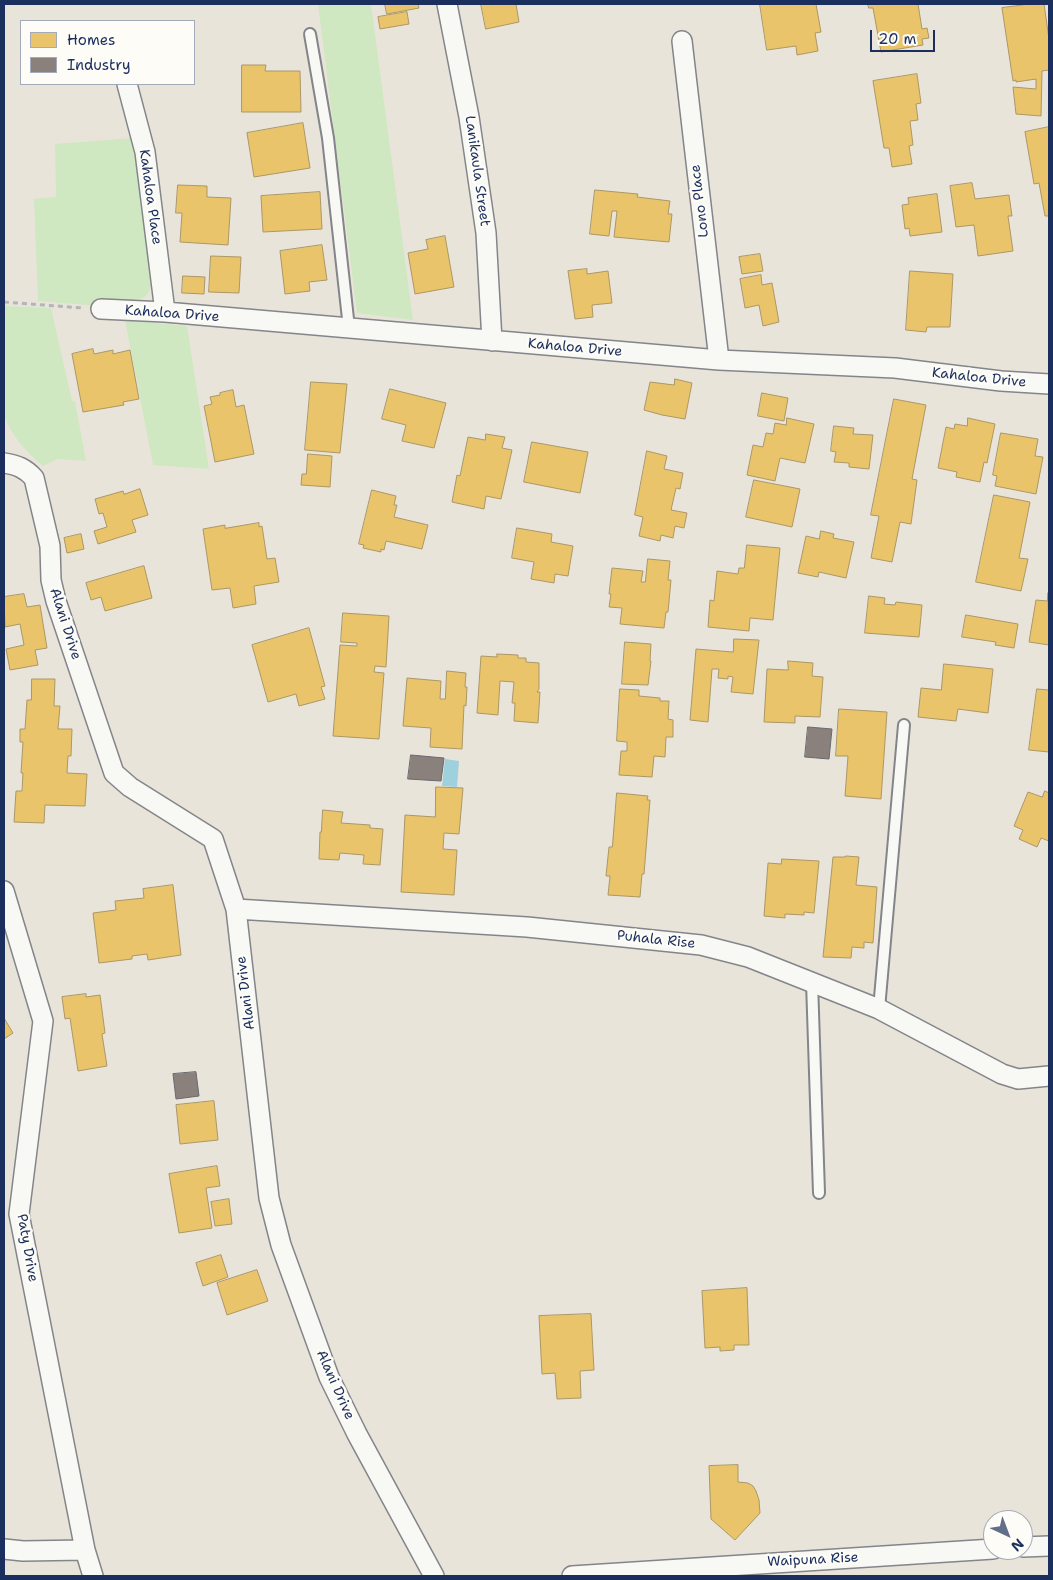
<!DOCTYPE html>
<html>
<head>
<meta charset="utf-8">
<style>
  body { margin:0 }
  #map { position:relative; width:1053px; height:1580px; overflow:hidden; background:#e9e4da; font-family:"Shantell Sans",sans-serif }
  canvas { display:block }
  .frame { position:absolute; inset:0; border:5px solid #1b2f5e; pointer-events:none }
  .legend { position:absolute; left:20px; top:20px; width:175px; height:65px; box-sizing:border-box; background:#fdfcf7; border:1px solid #a3aaba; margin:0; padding:6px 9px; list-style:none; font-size:15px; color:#1b2f5e }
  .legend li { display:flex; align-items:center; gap:10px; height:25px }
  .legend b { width:25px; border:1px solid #a3aaba }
  .north { position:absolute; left:983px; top:1510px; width:50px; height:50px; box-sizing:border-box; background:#fdfcf7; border:1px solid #a3aaba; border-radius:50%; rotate:137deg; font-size:14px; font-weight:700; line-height:20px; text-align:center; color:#1b2f5e }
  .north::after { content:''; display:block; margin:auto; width:18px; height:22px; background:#636e89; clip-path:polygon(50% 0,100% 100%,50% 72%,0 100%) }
  .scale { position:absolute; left:870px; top:30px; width:65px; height:22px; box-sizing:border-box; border:2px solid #1b2f5e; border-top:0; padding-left:6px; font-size:15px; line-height:18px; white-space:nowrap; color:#1b2f5e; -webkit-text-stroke:4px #fdfcf7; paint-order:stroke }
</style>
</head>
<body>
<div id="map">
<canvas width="1053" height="1580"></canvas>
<div class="frame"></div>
<ul class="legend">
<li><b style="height:14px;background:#e9c46a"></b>Homes</li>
<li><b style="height:14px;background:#8a817c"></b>Industry</li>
</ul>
<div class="north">N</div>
<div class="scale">20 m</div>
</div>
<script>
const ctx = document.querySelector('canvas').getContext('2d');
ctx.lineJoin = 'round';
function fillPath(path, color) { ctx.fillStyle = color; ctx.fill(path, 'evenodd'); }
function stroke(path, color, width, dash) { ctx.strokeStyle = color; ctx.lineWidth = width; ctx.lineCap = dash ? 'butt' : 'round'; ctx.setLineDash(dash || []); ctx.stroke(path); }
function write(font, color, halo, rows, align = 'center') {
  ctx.font = font + ' "Shantell Sans",sans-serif'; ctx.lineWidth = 5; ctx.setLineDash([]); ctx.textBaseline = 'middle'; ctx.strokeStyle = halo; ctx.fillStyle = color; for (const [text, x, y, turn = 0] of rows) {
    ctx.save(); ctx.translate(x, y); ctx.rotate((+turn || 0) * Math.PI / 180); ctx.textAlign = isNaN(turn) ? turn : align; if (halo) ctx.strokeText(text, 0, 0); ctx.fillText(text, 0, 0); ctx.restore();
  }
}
const green = new Path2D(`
  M318 4H371L413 320 357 313Z
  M132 138 152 279C151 283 151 288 149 292 140 306 116 300 101 300L100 306 38 301 34 199 56 197 55 144Z
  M4 306 51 308 72 401H75L86 461 57 459 43 466C26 452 12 437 4 415Z
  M125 320 187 326 209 469 153 465Z`);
const water = new Path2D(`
  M445 759 459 761 457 787 442 786Z`);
const homes = new Path2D(`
  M385 4H418L419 8 387 14Z
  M481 4H516L519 22 486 29Z
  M760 4H816L821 32 815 33 818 51 797 55 796 46 767 50Z
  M868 4H918L922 29 927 28 929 38 922 39 923 45 881 52 873 8H869Z
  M1030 4H1044L1049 39V70L1042 71 1041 116 1016 114 1013 87 1036 89V79L1016 82V80L1013 81 1002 8Z
  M407 12 409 24 380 29 378 17Z
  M242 65H266L265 71H300L301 112H242Z
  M917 74 921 103 916 104 918 120 910 121 913 145 909 146 912 164 892 167 889 148H884L873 81Z
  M303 123 310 168 254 177 247 133Z
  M1049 127V216H1045L1039 183 1034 184 1025 132Z
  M972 183 975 199 1009 195 1012 216H1008L1013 251 978 256 974 225 956 227 950 186Z
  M178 185 207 186V197L231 198 228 245 180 242 182 213H176Z
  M595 190 638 194 637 197 670 201 668 214H672L669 242 614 237 617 211H612L609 236 590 234Z
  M320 192 322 229 263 232 261 196Z
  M937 194 942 232 910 236 909 228 905 229 902 205 909 204 908 198Z
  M445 236 454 287 415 294 408 253 428 249 426 240Z
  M322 245 327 280 309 282 310 291 285 294 280 251Z
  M760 254 763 271 742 274 739 257Z
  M211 256 241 257 239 293 209 292Z
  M587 269V274L608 271 612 303 592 305 593 317 575 319 568 271Z
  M910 271 953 274 950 327H927L926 332 906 330Z
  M761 275 762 285 772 283 779 322 763 326 759 305 745 308 740 279Z
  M183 276 205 277 204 294 182 293Z
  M93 349 94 354 113 350V354L130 350 139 399 123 402 124 405 83 412 72 354Z
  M675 379 692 383 685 419 662 415 644 410 650 382 674 385Z
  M311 382 347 384 340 453 305 450Z
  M390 389 446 403 434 448 402 441 406 425 382 419Z
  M233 390 236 407 244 405 254 454 215 462 204 406 212 404 210 397 220 395V393Z
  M762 393 788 398 784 421 758 416Z
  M894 399 926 405 912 479 917 480 911 524 900 522 892 562 871 558 879 516 871 515Z
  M787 418 814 424 805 463 780 458 775 481 747 475 753 445 763 447 766 433 773 434 775 423 786 425Z
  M968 418 995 424 987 463 984 462 980 482 956 477 957 472 938 468 946 427 954 429 955 424 967 426Z
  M834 426 854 428 853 434 873 435 869 469 849 467V463L834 462 836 452 831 451Z
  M1001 433 1038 439 1035 456 1043 457 1036 494 995 486 997 476 993 475Z
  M486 434 505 437 502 448 512 450 501 499 486 496 484 509 452 502 457 475 460 476 468 437 485 440Z
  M532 442 588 452 580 493 524 482Z
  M647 451 667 456 664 469 683 473 680 489 676 488 671 510 687 513 684 528 675 526 673 538 661 535 660 541 639 536 643 517 635 515Z
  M308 454 332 456 330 487 301 485 302 474H306Z
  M754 480 800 489 792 527 746 517Z
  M140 489 148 515 132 520 136 532 98 544 94 531 107 527 103 513 99 514 95 499 123 491 124 494Z
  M372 490 396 496 394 505H397L394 517 428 525 422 549 386 541 384 550 381 549V552L363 548 364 545 359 544Z
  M994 495 1030 502 1019 558 1028 559 1021 591 976 582Z
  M259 523V527L262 526 267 559 275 558 279 582 254 586 256 604 233 608 230 588 212 590 203 529 225 525V528Z
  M517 528 552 534 551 542 573 546 568 576 555 574 554 583 531 579 534 562 512 558Z
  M821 531 834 534 833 538 854 542 846 578 819 572 818 577 798 573 806 536 819 539Z
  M81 534 84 549 67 553 64 538Z
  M747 545 780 548 773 620 750 618 749 631 708 627 710 600 714 601 717 571 738 574 739 568H744Z
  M648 559 670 561 668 580H671L668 612H666L664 628 620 624 622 608 609 607 611 594H609L612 568 643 571 641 582H645Z
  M144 566 152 598 105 611 101 597 91 600 86 583Z
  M1048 593 1049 645 1029 642 1036 600 1047 601Z
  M24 594 27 607 40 605 47 648 35 650 38 665 10 670 6 649 24 645 20 624 5 627 4 597Z
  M869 596 885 598 884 604 895 605 896 602 922 605 919 637 865 633Z
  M343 613 389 616 386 667 375 666 374 672 384 673 379 739 333 736 340 645 357 646V643L341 642Z
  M966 615 1018 624 1014 648 995 645 996 642 962 637Z
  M309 628 325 686 321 687 325 699 299 706 296 694 268 702 252 645Z
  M734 639 759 640 753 694 731 692 733 677 728 676V679L718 678 719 669H712L708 722 690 720 696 649 733 652Z
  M625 642 651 644 650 661H651L648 685 622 684Z
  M497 654 518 655V658H526V662L539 663V689L537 692H540L538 723 514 721 515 703H512L514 682 500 681 498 715 477 713 481 656 497 657Z
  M788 661 813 663 812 676 823 677 820 717 795 716V723L764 722 767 669 788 670Z
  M944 664 993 669 988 713 958 709 956 721 918 717 921 688 941 690Z
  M447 671 466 673 465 687H467L466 706 464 705 462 749 430 747 431 728 403 726 407 678 441 681 440 699H445Z
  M32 679H55L54 706H60L58 729H72L71 756H68L67 773 87 774 85 806 45 805 44 823 14 822 16 791H22L23 773H21L23 742H20V729H25L27 700H31Z
  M620 689 639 690V696L660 698V701H669L668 719 673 720V737H666L665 757 654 756 652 777 619 775 621 751H627V742L617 741Z
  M1037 689 1049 690V752L1029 750Z
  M839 709 887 712 881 799 845 796 848 756H836Z
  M436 787 463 788 459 834 444 833 443 849 457 850 454 895 401 892 405 815 435 817Z
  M1045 791 1049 793V841L1041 838 1037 847 1019 839 1023 830 1014 826 1028 792 1042 797Z
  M617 793 648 796 647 800H650L644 874H642L640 897 608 895 610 876H606L609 847H612Z
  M323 810 343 812 341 823 370 825V828L383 829 380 865 363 864 364 855 340 853 339 860 319 859 320 832H321Z
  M846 856 859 857 856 885 877 887 873 943 864 942V948L852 947 851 958 823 957 833 857H845Z
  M782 859 819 861 814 913 804 912V915L785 914V918L764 916 768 863 781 864Z
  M173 885 181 955 148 960 147 954 132 956V959L99 963 93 913 116 910 115 901 144 898 143 889Z
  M86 994V997L100 995 105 1033 102 1034 107 1066 78 1071 70 1018 65 1019 62 997Z
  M4 1018 13 1033 4 1039Z
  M214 1101 218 1140 180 1144 176 1105Z
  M217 1166 220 1186 206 1188 212 1228 179 1233 169 1174Z
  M229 1199 232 1224 215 1226 211 1202Z
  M221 1255 228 1277 203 1286 196 1263Z
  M257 1270 268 1301 227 1315 217 1283Z
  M747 1288 749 1345H734V1350L720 1351V1347L705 1348 702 1291Z
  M591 1314 594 1370 580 1371 581 1398 557 1399 555 1373 542 1374 539 1316Z
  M738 1465V1482L748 1483 753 1486 756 1491 759 1500 760 1513 735 1540 711 1519 709 1466Z`);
const industry = new Path2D(`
  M808 727 832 729 829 759 805 757Z
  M411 755 444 758 441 781 408 779Z
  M196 1072 199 1096 176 1099 173 1074Z`);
const path = new Path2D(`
  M4 302 83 308`);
const lane = new Path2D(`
  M310 34 328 138 349 328
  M812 982 819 1193
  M879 1009 904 725`);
const street = new Path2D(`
  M447 4 469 117 486 233 492 341
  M682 41 719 360
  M127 84 145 152 165 312
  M101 309 165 312 719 360 895 368 1001 381 1049 384
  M4 463C17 465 25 468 34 478L50 546 51 580 56 601 114 773 130 787 213 839 236 909 269 1198 281 1245 329 1377 357 1434 434 1576
  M4 891 43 1021 19 1214 85 1550 93 1576
  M236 909 527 927 701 945 748 957 879 1009 1002 1074 1018 1079 1049 1076
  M1023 1547 1049 1546
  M4 1549 23 1551 85 1550
  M572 1576 993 1549`);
const streetNames = [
  ["Lanikaula Street",477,171,82],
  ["Kahaloa Place",150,197,82],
  ["Lono Place",700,201,-97],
  ["Kahaloa Drive",172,314,4],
  ["Kahaloa Drive",575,348,5],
  ["Kahaloa Drive",979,378,6],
  ["Alani Drive",65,624,72],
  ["Puhala Rise",656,940,6],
  ["Alani Drive",246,993,-97],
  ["Paty Drive",27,1248,80],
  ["Alani Drive",335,1385,66],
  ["Waipuna Rise",813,1560,-3]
];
fillPath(green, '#cfe8c1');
fillPath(water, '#9ed0dd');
fillPath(homes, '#e9c46a');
stroke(homes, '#ab9766', 1);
fillPath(industry, '#8a817c');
stroke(industry, '#696873', 1);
stroke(lane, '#84858a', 14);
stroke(street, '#84858a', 22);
stroke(path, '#b3b5b9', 3, [5, 4]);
stroke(lane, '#f8f8f4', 10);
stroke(street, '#f8f8f4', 19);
write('14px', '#1b2f5e', '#fdfcf7', streetNames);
</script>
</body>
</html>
